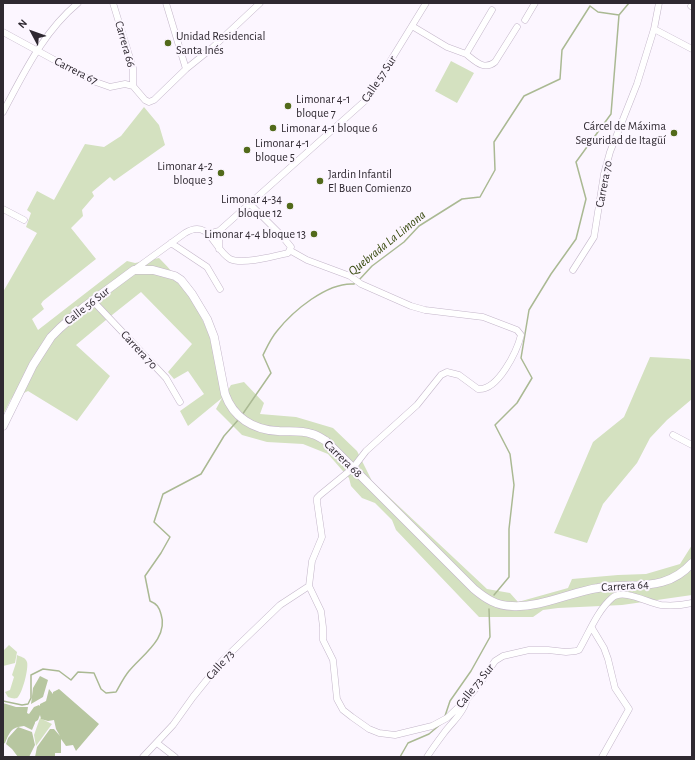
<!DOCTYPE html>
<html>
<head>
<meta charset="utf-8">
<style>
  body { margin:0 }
  #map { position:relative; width:695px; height:760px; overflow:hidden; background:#fcf6ff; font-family:"Alegreya Sans",sans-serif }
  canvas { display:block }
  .frame { position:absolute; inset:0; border:4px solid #2f2931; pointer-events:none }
  .north { position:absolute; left:12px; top:12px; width:40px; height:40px; -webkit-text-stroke:3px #fcf6ff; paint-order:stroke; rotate:311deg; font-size:11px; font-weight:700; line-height:16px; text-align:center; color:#2f2931 }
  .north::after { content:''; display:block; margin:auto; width:14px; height:18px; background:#2f2931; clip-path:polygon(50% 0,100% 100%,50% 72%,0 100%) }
</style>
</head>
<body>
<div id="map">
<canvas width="695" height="760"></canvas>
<div class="frame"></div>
<div class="north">N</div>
</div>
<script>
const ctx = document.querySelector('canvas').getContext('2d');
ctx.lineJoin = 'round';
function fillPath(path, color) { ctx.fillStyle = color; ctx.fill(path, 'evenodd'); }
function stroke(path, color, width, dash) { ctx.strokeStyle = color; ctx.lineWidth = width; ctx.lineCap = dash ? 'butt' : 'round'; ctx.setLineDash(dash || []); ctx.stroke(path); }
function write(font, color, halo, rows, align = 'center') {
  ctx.font = font + ' "Alegreya Sans",sans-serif'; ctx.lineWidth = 4; ctx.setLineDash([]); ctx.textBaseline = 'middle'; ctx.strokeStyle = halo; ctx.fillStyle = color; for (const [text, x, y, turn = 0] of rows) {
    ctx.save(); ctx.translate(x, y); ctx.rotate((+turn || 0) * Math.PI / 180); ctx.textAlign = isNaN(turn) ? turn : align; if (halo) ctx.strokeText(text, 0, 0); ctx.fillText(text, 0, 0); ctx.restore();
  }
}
const green = new Path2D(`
  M451 61 474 73 457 103 435 91Z
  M144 107 159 125 165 145 114 181 110 177 92 192 94 196 82 210 83 216 71 228 96 259 43 301 41 304 44 309 32 319 38 330 127 261 135 263 159 258C181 279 198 306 209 335 216 352 220 377 225 395L231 385 244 382 264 403 260 414 296 417 333 428 357 451 372 481 487 589 510 593 518 602 568 588 572 579 618 575 646 574 680 564 692 545V595L622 605 558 608 543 610 533 617H479L396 530 392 520 375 503 362 498 351 486 349 478 328 454 303 444 267 442 242 435 216 409 222 398 188 426 180 411 204 394 188 371 174 379 168 372 192 344 141 292 112 315 76 345 110 376 77 421 28 391 11 399 3 415V292L37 233 26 227 31 213 27 210 37 191 54 200 85 144 104 147 121 136Z
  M650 357 689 359 692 361V399L667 420 650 438 637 463 603 504 587 543 554 533 593 442 624 417Z
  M9 645 17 652 15 663 3 666V651Z
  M17 655C21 657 25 657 27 662 29 668 22 695 17 698 14 699 11 698 8 697L5 692 10 690 14 677 12 675 16 663Z
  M40 718 52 724 36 746 34 735Z`);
const forest = new Path2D(`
  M40 676 48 680 43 697 31 704 33 688Z
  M49 689 53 694V692L59 689 99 724 76 751 73 745 66 746 61 739V753H55V757H35L37 747 50 729H54L60 736 56 729 54 720 48 721 41 719 40 715 38 720 35 722V723L32 730 24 726 18 727 32 732 35 745 29 757H18L12 749 6 744 8 738 18 727C10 729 8 736 5 743L3 744V703L16 707H28L27 713 29 714 34 707 39 705 40 706V704L46 701Z`);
const stream = new Path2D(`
  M359 280 372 266 404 242 419 226 462 199 480 197 495 170 494 142 524 96 560 79 562 50 590 6 598 12 619 15 629 3
  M242 415 271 373 263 355C267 347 271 338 277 331 293 311 327 282 354 284L356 282
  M494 595 509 577V529L514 485 510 454 495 425 517 403 532 378 521 358 529 310 551 274 576 239 586 199 576 162 611 114 619 15
  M3 701 22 705 28 704 31 698V675L43 669 59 671 71 680 78 672 94 673 101 689 106 693 116 692C120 685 124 677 129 671 142 655 169 638 161 614 159 607 157 604 150 601L145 576 161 553 170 537 154 522 163 494 201 474 224 436 239 419
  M445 716 450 701 471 671 490 637 489 609
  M400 757 408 743 429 734 442 723`);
const minor = new Path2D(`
  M113 3 133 68V86
  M166 3 186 69
  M691 6 692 4
  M525 20 535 3
  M412 26 447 47 466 54 492 10
  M654 29 692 49
  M3 32 93 81 110 87 125 84 133 86 145 100 149 102 154 100 186 69 212 48 260 3
  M466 54C475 61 484 71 495 62L517 27
  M3 112C24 73 43 32 78 3
  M3 209 24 220
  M219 231V249
  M208 234 219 231 367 99 426 3
  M171 243 207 267 220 289
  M291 251 307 260 350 276 361 284 411 306 425 310 483 317 517 330 521 335C517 351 498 391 478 389L459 375 447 372 441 375 417 405 366 451 353 468 320 495 317 498V502L322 537 312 561 309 586
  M134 270 185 233C210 218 213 249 230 259 242 265 275 256 288 253L291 247 282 236 250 204
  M573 270 594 237 604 174 610 152 637 84 654 29 659 3
  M93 301 166 378 180 402
  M673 435 692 445
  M309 586 321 611 323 627V640L333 660 337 699 343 710 352 717 369 729 379 733 395 735 432 726 447 718 467 699 478 686 495 661 503 656 529 650H548L566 652 576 651 579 650C589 633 597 611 612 598 623 588 648 603 661 605 671 606 683 605 692 603
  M592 628 604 648 608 659 615 688 629 709 602 757
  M157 743 175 757
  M143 757 173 725 193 697 222 661 280 605 309 586
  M427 757C432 749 438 741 444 733 452 722 462 715 466 702`);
const tertiary = new Path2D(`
  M3 426 33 365 51 337 60 328 84 307 134 270H153L175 276 181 280 192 294 207 319 214 337 225 394C233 417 253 430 278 431 289 432 301 430 312 434 317 435 321 438 326 441L474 589C486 599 497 606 512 606 540 608 571 592 598 588 619 584 641 588 662 582 673 579 684 572 692 563`);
const markers = [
  [168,43,4,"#526a1b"],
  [288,106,4,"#526a1b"],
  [273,128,4,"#526a1b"],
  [674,133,4,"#526a1b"],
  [247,150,4,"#526a1b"],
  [221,173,4,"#526a1b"],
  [320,181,4,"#526a1b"],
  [290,206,4,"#526a1b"],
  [314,234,4,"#526a1b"]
];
const poiNames = [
  ["Unidad Residencial",176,36],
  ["Santa Inés",176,50],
  ["Limonar 4-1",296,99],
  ["bloque 7",296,113],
  ["Cárcel de Máxima",666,126,"right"],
  ["Seguridad de Itagüí",666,140,"right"],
  ["Limonar 4-1 bloque 6",281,128],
  ["Limonar 4-1",255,143],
  ["bloque 5",255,157],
  ["Limonar 4-2",213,166,"right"],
  ["bloque 3",213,180,"right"],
  ["Jardin Infantil",328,174],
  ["El Buen Comienzo",328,188],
  ["Limonar 4-34",282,199,"right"],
  ["bloque 12",282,213,"right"],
  ["Limonar 4-4 bloque 13",306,234,"right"]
];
const streetNames = [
  ["Carrera 66",125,44,74],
  ["Carrera 67",76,71,27],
  ["Calle 57 Sur",379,79,-56],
  ["Carrera 70",604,184,-79],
  ["Calle 56 Sur",87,306,-38],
  ["Carrera 70",139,350,47],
  ["Carrera 68",343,459,44],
  ["Carrera 64",625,586,-4],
  ["Calle 73",220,665,-48],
  ["Calle 73 Sur",475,686,-51]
];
const waterNames = [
  ["Quebrada La Limona",387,243,-39]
];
fillPath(green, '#d4e1c0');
fillPath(forest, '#b7c6a0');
stroke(stream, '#aab993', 1.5);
stroke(minor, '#c3b5c9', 7);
stroke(tertiary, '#c3b5c9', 9);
stroke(minor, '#fff', 6);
stroke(tertiary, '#fff', 8);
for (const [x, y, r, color] of markers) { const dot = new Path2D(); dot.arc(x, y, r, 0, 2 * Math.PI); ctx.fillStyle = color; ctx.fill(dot); stroke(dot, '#fcf6ff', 1.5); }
write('12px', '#2f2931', '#fcf6ff', poiNames, 'left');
write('12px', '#2f2931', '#fcf6ff', streetNames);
write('italic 13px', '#36480c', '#fcf6ff', waterNames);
</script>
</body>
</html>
